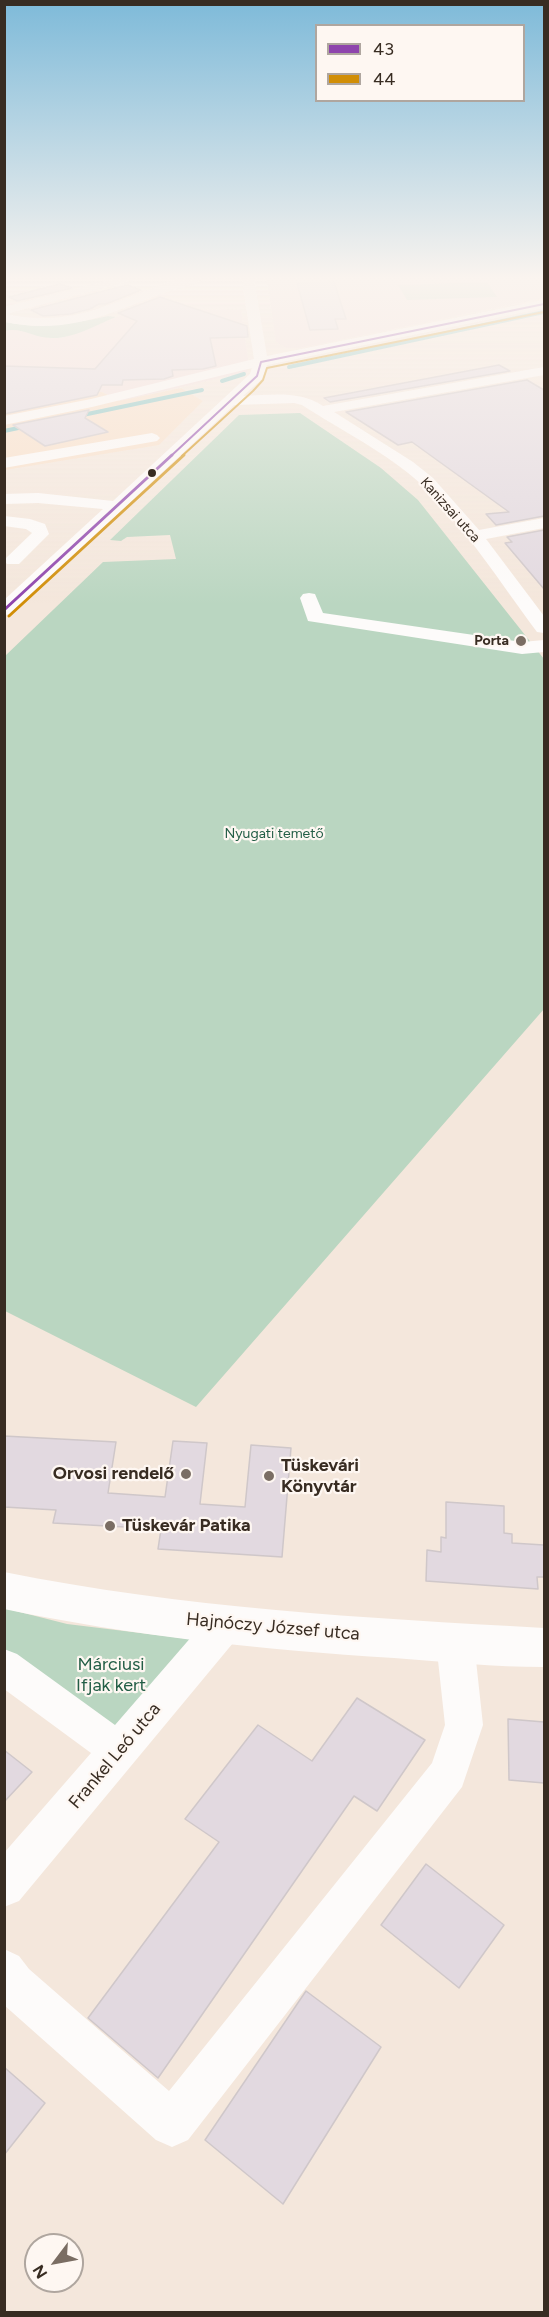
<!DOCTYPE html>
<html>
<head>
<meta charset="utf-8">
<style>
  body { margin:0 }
  #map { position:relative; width:549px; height:2317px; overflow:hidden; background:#f4e7dc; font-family:Figtree,sans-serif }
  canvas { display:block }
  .frame { position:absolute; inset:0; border:6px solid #382c22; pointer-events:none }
  .legend { position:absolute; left:315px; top:24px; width:210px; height:78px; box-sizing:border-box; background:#fef7f2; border:2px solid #afa69f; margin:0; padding:8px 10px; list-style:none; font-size:18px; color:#382c22 }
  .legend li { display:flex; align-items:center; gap:12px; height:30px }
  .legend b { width:30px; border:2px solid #afa69f }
  .north { position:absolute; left:24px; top:2233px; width:60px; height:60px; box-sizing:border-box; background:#fef7f2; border:2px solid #afa69f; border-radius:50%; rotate:238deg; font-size:16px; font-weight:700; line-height:24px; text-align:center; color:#382c22 }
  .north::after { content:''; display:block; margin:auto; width:21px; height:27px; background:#7a6d63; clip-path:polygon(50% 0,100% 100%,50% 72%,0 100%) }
</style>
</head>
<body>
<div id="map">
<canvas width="549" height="2317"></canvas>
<div class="frame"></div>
<ul class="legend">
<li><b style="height:8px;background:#8e44ad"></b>43</li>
<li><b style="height:8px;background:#d18e07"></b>44</li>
</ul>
<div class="north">N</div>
</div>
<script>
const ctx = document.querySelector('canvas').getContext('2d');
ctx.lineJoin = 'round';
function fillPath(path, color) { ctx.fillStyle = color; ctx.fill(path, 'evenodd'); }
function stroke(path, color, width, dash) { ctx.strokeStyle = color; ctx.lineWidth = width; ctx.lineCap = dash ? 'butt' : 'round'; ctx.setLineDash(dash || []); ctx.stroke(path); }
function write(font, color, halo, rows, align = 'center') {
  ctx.font = font + ' Figtree,sans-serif'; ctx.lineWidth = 4.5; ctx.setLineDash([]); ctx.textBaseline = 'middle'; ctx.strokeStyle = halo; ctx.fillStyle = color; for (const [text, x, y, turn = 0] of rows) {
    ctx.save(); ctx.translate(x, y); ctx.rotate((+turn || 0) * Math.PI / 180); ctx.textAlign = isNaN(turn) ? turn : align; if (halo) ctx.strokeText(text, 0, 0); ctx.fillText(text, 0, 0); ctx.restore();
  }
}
const commercial = new Path2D(`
  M137 309 241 310 249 366 247 372 120 401 102 392 5 388V331L16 329 50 338 65 337Z`);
const built = new Path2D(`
  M5 388 102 392 119 401 181 388 203 401 159 445 5 470Z`);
const education = new Path2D(`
  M267 280H544V298L301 348H286L276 342Z`);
const green = new Path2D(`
  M487 282 497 297 407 300 398 285Z
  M108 316 116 317C96 325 73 339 51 338 34 338 22 327 5 331L4 321C37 331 76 323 108 316Z
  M300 413 381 468 418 500 544 659V1009L196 1407 5 1311V656L103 562 176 559 170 535 127 537 121 541 110 540 239 415Z
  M4 1608 67 1624 206 1641 118 1738 5 1652Z`);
const stream = new Path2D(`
  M289 367 544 312
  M222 381 244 374
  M78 416 202 390
  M4 431 28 426`);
const building = new Path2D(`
  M334 282 346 319H335L338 329 310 330 297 283Z
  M60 284 72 288 17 301 9 297Z
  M127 285 141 290 106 304H99L90 309 70 314 43 316 31 310Z
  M160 297 247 326 248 337 210 338 216 366 203 369 172 370 173 376 164 379 123 380 122 385H102L97 395 4 414V366L95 369 137 321 118 313Z
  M499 365 510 371 330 402 324 398Z
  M527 380 544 390V516L496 525 486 514 509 512 412 442 398 445 346 412Z
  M89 410 85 418 108 432 45 446 13 425Z
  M544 530V589L505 543 512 542 507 537Z
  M4 1436 116 1442 108 1493 165 1497 173 1441 207 1443 200 1504 245 1507 251 1445 291 1448 282 1557 158 1549 161 1529 53 1523 56 1510 4 1507Z
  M446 1502 504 1506V1533L512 1534V1543L544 1545V1577H537L538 1589 426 1581 427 1550 441 1552V1537L446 1538Z
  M357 1698 425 1740 377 1811 354 1796 158 2078 88 2018 219 1842 185 1819 258 1725 312 1761Z
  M508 1719 544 1722V1783L509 1780Z
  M4 1750 32 1772 4 1802Z
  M426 1864 504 1925 459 1988 381 1925Z
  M306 1991 381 2047 283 2204 205 2140Z
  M4 2067 45 2103 4 2155Z`);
const minor = new Path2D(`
  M111 280H133L6 314C72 328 107 304 167 283L178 280H201C193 287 177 288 166 292 106 314 71 335 4 322V307Z
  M242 280H254L267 356 544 300V308L267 365 262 379 243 396C271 395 299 390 323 406L544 367V375L334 412 413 462 433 478 479 530 544 518V528L486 539 544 616V633L537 632C502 585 463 524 421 484 389 454 339 429 302 405L294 403 234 405 11 614 4 615V600L103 509 38 503 4 504V494L38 493 113 501 250 374 252 368 92 407 4 425V416L91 399 254 359Z
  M152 433 157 435 160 438 157 441 4 468V458Z
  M4 516 30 519 45 524 49 534 19 564H7L4 560 32 533 26 529 4 526Z
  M309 593 315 594 323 613 522 642 544 640V652L522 654 308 621 300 598 303 594Z
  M225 1609 238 1613 244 1625 238 1637 19 1901 4 1907V1853L91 1753 4 1689V1649L17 1654 115 1725 212 1613Z
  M455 1625 468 1630 474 1642 483 1725 462 1787 188 2140 172 2147 156 2140 4 2005V1949L19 1956 29 1969 169 2091 432 1763 445 1725 436 1642 442 1630Z`);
const major = new Path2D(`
  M4 1572C183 1608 363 1618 544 1628V1667C495 1667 444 1662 394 1658 263 1650 133 1636 4 1609Z`);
const bus1Far1 = new Path2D(`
  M171 456 257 376 261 362 544 304`);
const bus1 = new Path2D(`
  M4 610 172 455`);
const bus2Far1 = new Path2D(`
  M182 456 253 391 263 380 267 368 544 312`);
const bus2 = new Path2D(`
  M9 616 184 455`);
const markers = [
  [152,473,5,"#382c22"],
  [521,641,6,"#7a6d63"],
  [186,1474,6,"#7a6d63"],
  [269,1476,6,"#7a6d63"],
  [110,1526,6,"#7a6d63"]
];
const farStreetnames = [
  ["Kanizsai utca",450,510,48]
];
const farPoinames = [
  ["Porta",509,641]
];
const farParknames = [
  ["Nyugati temető",274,834]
];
const nearPoinames = [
  ["Tüskevári",281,1466],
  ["Könyvtár",281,1487],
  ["Orvosi rendelő",174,1474,"right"],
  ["Tüskevár Patika",122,1526]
];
const nearStreetnames = [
  ["Hajnóczy József utca",273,1627,5],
  ["Frankel Leó utca",115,1756,-50]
];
const nearParknames = [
  ["Márciusi",111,1665],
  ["Ifjak kert",111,1686]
];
fillPath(commercial, '#f4e0de');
fillPath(built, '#f9dfc8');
fillPath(education, '#f4e0dd');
fillPath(green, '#bad6c1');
stroke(stream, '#80c3c2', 4);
fillPath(building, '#e2d9e0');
stroke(building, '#cfc7c9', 1.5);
fillPath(minor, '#fdfbfa');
fillPath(major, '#fdfbfa');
stroke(bus1Far1, '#8e44ad', 2);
stroke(bus1, '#8e44ad', 3);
stroke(bus2Far1, '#d18e07', 2);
stroke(bus2, '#d18e07', 3);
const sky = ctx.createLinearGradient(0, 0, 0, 605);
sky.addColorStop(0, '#7ebad9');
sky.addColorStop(0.46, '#faf4ef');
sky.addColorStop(1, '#faf4ef00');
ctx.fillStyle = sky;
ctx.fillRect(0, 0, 549, 605);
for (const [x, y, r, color] of markers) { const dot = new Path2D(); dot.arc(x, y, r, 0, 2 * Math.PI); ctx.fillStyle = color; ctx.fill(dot); stroke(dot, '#fef7f2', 2); }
write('14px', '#382c22', '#fef7f2', farStreetnames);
write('bold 14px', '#382c22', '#fef7f2', farPoinames, 'right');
write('14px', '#235e46', '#fef7f2', farParknames);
write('bold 18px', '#382c22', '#fef7f2', nearPoinames, 'left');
write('18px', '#382c22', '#fef7f2', nearStreetnames);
write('18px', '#235e46', '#fef7f2', nearParknames);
</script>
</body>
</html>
